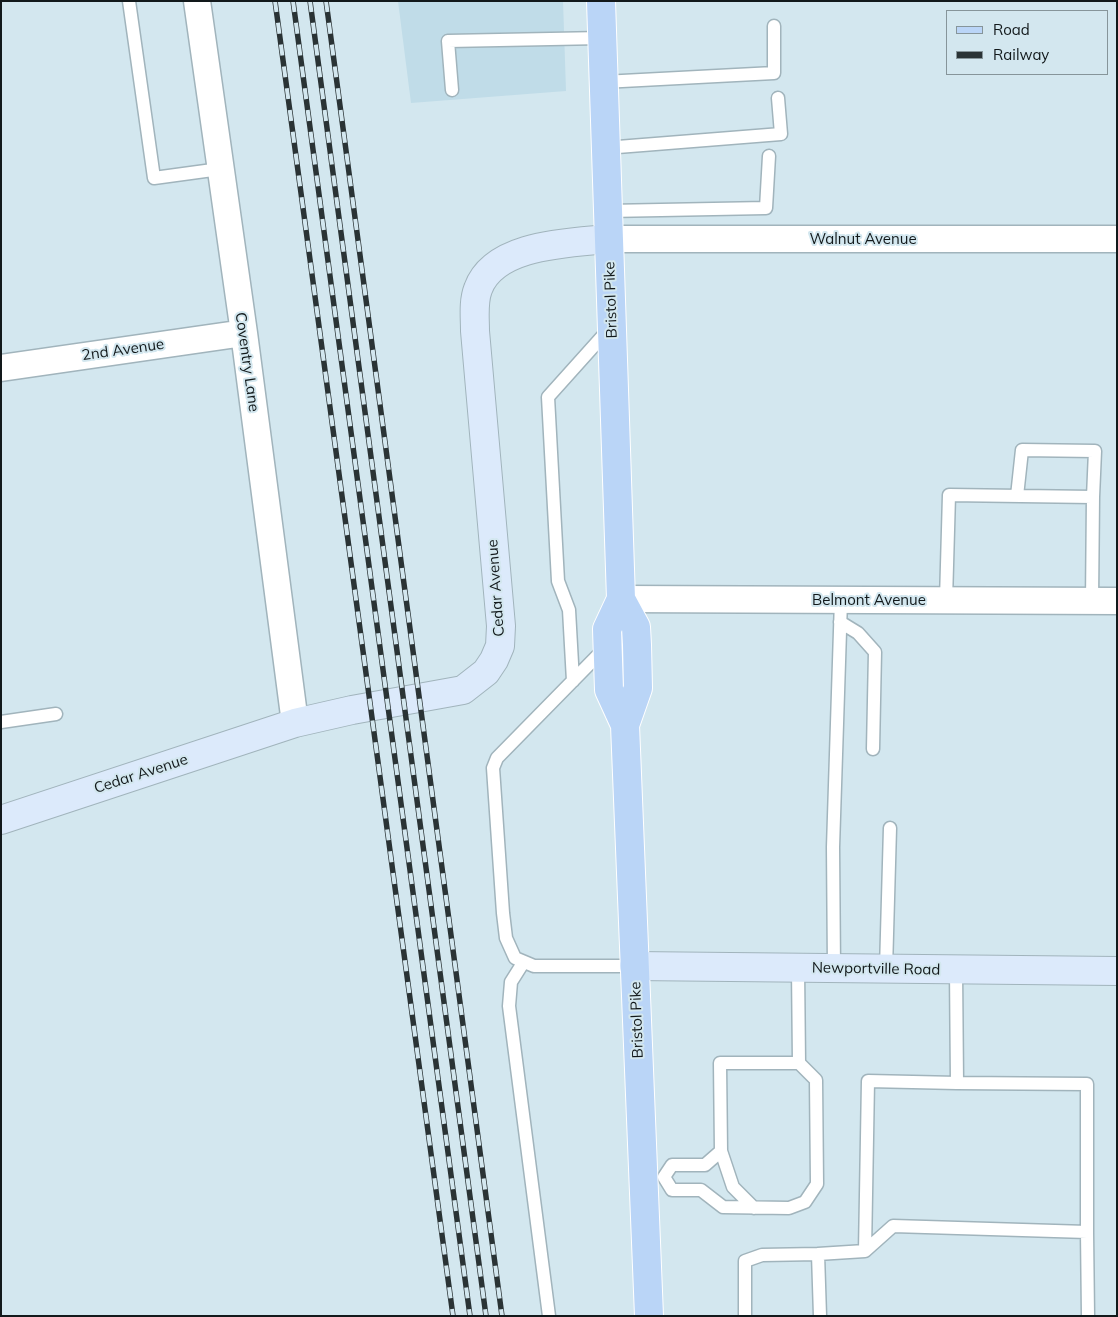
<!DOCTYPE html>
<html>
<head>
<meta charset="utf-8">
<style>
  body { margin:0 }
  #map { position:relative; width:1118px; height:1317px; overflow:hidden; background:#d3e7ef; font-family:Mulish,sans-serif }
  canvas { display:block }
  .frame { position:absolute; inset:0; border:2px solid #12191b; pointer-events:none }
  .legend { position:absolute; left:946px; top:10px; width:162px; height:65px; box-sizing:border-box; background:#d3e7ef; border:1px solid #86959a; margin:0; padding:6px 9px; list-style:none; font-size:15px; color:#12191b }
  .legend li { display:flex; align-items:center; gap:10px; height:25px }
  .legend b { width:25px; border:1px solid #86959a }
</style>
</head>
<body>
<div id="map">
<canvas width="1118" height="1317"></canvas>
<div class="frame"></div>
<ul class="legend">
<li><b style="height:6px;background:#bad5f7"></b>Road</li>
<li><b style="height:6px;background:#2a3335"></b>Railway</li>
</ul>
</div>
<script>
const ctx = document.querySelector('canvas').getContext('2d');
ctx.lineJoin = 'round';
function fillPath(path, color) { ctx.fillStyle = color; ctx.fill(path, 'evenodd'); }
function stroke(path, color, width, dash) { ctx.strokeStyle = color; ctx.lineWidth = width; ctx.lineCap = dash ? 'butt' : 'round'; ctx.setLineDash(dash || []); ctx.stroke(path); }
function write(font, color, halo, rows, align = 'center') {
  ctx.font = font + ' Mulish,sans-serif'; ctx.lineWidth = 4; ctx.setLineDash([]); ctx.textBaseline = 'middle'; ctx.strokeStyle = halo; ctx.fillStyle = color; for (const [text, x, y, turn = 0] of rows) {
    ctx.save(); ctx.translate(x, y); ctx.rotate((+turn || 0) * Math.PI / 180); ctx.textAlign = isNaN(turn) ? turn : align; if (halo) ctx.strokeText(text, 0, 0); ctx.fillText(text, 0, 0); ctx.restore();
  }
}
const built = new Path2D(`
  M398 1H563L566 91 411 103Z`);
const service = new Path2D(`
  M129 1 154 178 220 169
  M603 82 774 73V26
  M452 90 448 41 602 38
  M605 148 781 134 778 98
  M608 211 766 208 769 156
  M1017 496 1022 450 1095 451 1093 497
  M946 600 949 495 1093 497 1092 601
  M840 622 858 633 875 652 873 749
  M606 647 497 758 493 768 503 913 506 938 515 958 534 966H634
  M573 681 569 610 558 581 548 397 609 329
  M1 722 56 714
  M523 963 511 982 509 1006 549 1316
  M834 969 833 847 841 600
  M886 969 890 828
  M664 1177 672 1190H701L723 1207 789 1208 805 1202 817 1184 816 1080 799 1063 798 968
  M664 1177 672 1165H705L721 1151
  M754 1208 733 1187 721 1151 720 1063H799
  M1087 1232 1088 1316
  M865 1251 868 1081 957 1083
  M745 1316V1261L762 1255 818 1254
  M820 1316 818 1254 865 1251 893 1226 1087 1232V1084L957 1083 956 970`);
const minor = new Path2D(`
  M197 1 244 333 295 723
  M608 239H1117
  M1 368 244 333
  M621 599 1117 601`);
const secondary = new Path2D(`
  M1 820 295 723 352 710 463 690 486 672 494 660 500 646 501 626 475 331C475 317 473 302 478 289 494 244 569 243 608 239
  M634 966 1117 971`);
const primary = new Path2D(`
  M601 1 621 599 636 627 637 645 638 688 625 725 649 1316
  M621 599 607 629 609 690 625 725`);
const rail = new Path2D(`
  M275 1 453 1316
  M293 1 470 1316
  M310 1 486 1316
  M326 1 502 1316`);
const streetNames = [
  ["Walnut Avenue",863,239],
  ["Bristol Pike",611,300,-92],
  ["2nd Avenue",123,350,-8],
  ["Coventry Lane",247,362,82],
  ["Cedar Avenue",496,588,-94],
  ["Belmont Avenue",869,600],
  ["Cedar Avenue",141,774,-18],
  ["Newportville Road",876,969,1],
  ["Bristol Pike",637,1020,-92]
];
fillPath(built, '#c0dce8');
stroke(service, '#a1b4bc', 15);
stroke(minor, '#a1b4bc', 29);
stroke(secondary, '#a1b4bc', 30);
stroke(primary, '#fff', 30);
stroke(service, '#fff', 12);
stroke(minor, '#fff', 26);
stroke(secondary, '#dceafb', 28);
stroke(primary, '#bad5f7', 28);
stroke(rail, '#2a3335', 5.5);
stroke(rail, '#d3e7ef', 4, [11]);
write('15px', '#12191b', '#d3e7ef', streetNames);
</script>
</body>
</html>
